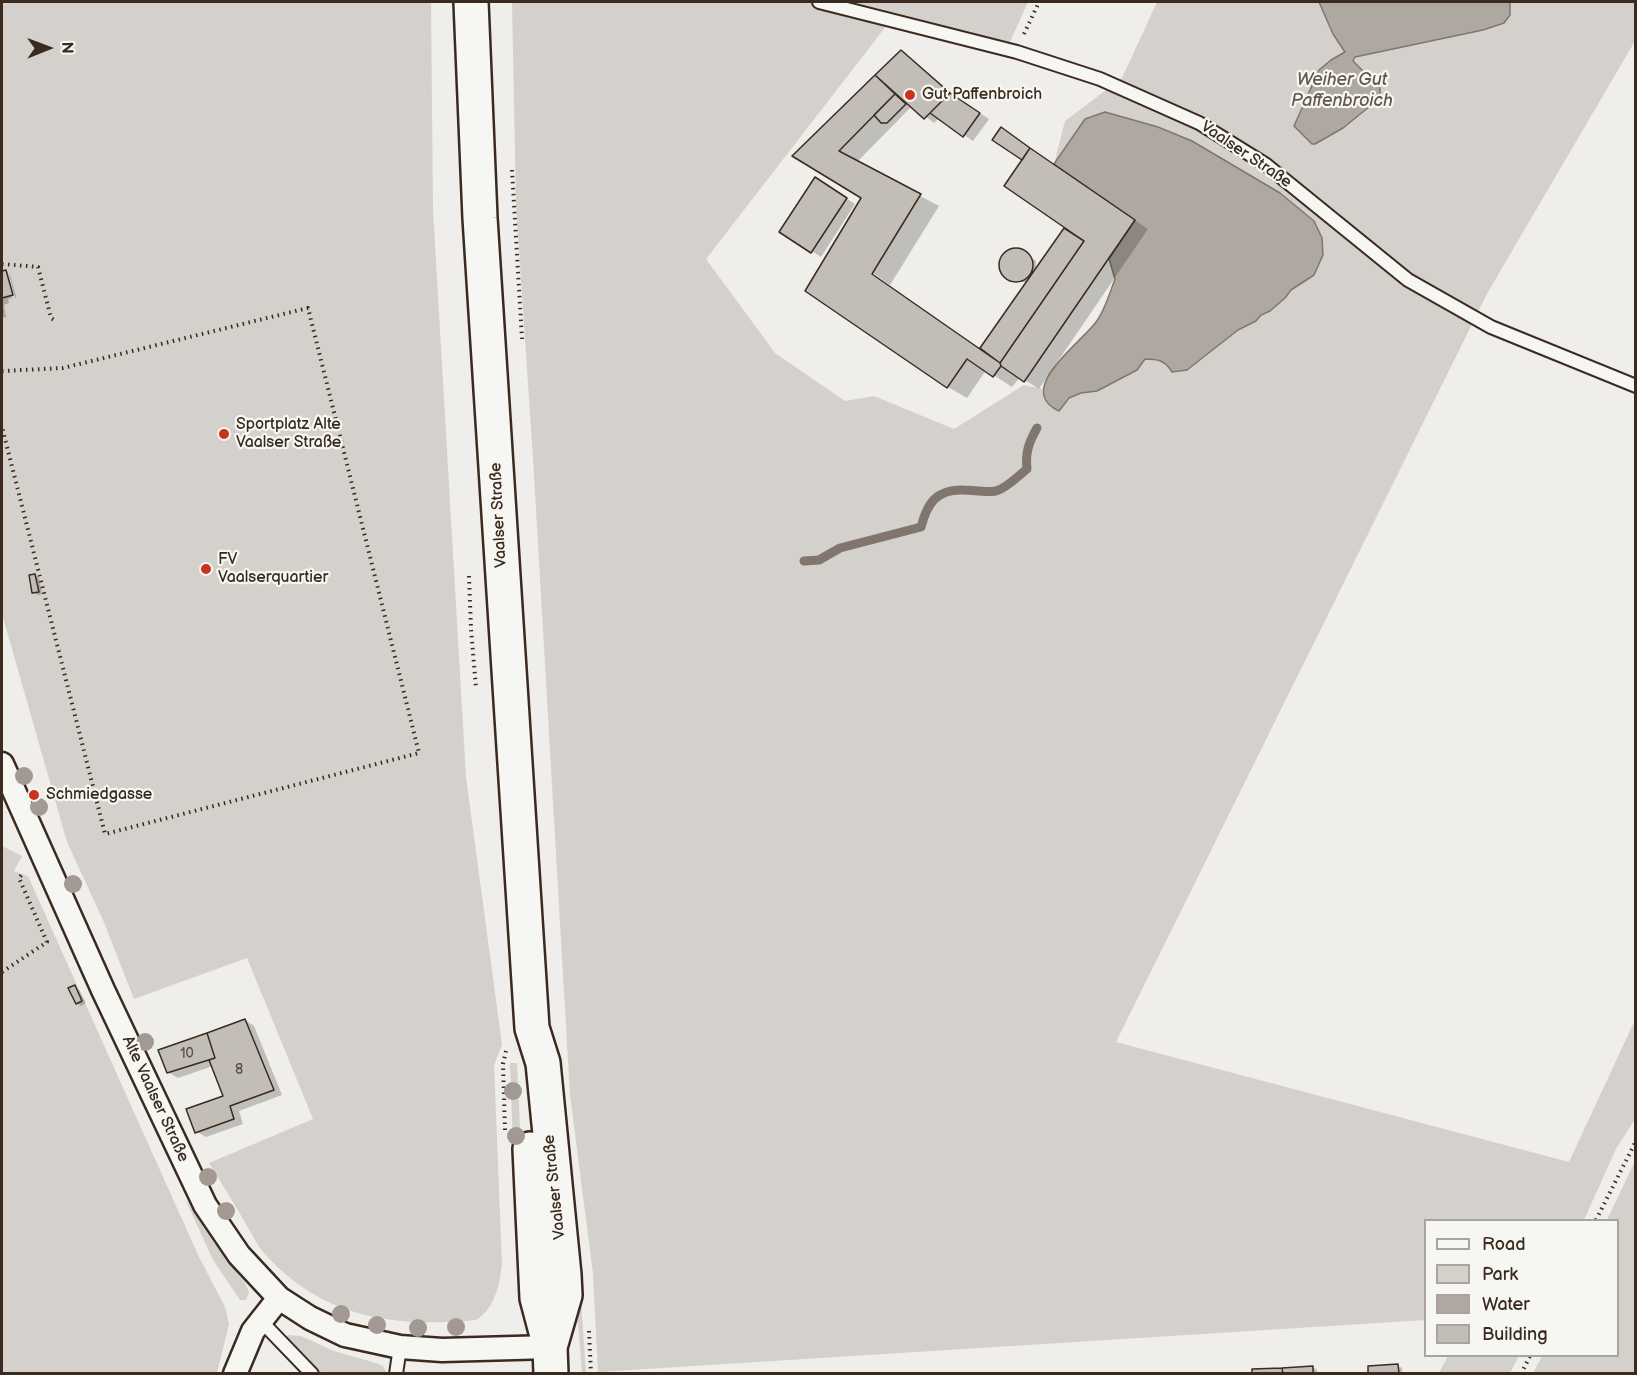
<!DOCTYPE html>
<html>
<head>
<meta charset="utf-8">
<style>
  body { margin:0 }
  #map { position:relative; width:1637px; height:1375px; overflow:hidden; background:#efeeea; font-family:"Balsamiq Sans",sans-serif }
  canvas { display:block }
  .frame { position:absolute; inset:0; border:3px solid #3b2a1e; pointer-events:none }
  .legend { position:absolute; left:1424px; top:1219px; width:195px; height:138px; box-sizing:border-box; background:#f6f6f2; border:2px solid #aba49d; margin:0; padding:8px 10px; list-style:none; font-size:18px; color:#3b2a1e }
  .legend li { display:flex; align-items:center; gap:12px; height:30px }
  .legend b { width:30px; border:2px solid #aba49d }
  .north { position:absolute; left:18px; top:18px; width:60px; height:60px; -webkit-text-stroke:4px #f6f6f2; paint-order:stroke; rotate:89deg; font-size:16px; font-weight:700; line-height:24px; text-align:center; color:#3b2a1e }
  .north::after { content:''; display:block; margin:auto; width:21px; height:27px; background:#3b2a1e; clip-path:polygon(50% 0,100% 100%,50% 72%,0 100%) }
</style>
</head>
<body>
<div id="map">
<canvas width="1637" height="1375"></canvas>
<div class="frame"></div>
<ul class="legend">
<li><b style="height:8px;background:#f6f6f2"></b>Road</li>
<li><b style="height:16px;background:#d4d1cc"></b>Park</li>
<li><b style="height:16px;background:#afa8a1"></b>Water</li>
<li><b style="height:16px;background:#c2bdb7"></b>Building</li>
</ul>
<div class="north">N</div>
</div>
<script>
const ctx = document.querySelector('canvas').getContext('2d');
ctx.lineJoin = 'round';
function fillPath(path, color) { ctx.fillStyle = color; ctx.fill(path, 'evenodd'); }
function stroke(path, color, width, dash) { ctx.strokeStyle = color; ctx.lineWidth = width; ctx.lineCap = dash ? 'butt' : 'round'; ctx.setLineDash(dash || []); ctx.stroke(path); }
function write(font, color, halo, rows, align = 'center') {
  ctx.font = font + ' "Balsamiq Sans",sans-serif'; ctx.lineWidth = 4.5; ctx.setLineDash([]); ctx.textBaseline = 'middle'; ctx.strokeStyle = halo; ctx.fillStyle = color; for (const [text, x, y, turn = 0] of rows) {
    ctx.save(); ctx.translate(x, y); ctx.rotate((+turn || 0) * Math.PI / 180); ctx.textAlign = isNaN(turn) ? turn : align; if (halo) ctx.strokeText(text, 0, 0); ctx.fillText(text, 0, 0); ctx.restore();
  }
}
const green = new Path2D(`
  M2 2H431L433 210 466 777 502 1045 494 1065 502 1265C499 1285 495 1309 476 1320 394 1328 322 1318 264 1253 257 1245 252 1234 247 1226 235 1205 222 1184 209 1163L313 1119 247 958 134 999 103 920 67 842 2 614Z
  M512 2H1028L1005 53 887 25 706 259 775 353 845 401 874 396 954 429 1024 385 1042 389 1044 399 1050 407 1081 393 1097 391 1137 370 1144 359H1157L1168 365 1256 321 1261 315 1270 311 1285 298 1291 290 1314 275 1323 255 1322 238 1314 221 1280 193 1192 141 1158 127 1105 112 1085 119 1054 164 1065 121 1122 78 1157 2H1319L1333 34 1510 15V2H1635V41L1488 292 1116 1042 1569 1162 1635 1020V1119L1616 1149 1584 1220H1426L1425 1320 598 1372 593 1274 570 1095 533 458 516 206Z
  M2 846 22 856 14 871 28 876 199 1257 225 1307 229 1324 217 1373H2Z
  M510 1063H517L522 1171 519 1265 517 1264Z
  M1635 1161V1373H1533L1542 1356H1618V1220H1607Z
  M185 1199 215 1244 245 1283 249 1292 246 1300H240L213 1260Z
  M575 1286H580L586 1373H582Z
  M288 1335 301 1336 334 1351 376 1363 383 1366 387 1373H322L284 1340Z
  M1448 1356H1519L1510 1373H1439Z`);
const water = new Path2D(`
  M1319 2H1510V15L1504 23 1483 30 1355 57 1353 61 1380 88V98L1343 128 1315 144H1312L1294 126 1319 70 1331 60 1345 52 1333 34Z
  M1105 112 1158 127 1192 141 1280 193 1314 221 1322 238 1323 255 1314 275 1291 290 1285 298 1270 311 1261 315 1256 321 1238 330 1187 370 1172 372C1165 360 1157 359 1145 359L1137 370 1097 391 1081 393 1069 398 1059 411C1013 390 1082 342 1096 322 1105 310 1110 292 1115 279L1109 259 1135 220 1054 164 1085 119Z`);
const shadow = new Path2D(`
  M901 52 910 57 960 100 989 119 973 141 939 118 934 123 912 106 857 162 939 206 890 285 866 268 865 271 1004 367 1028 282H1015L1010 280 1002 271 1001 259 1010 250H1022L1036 261V271L1066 228 1035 152 1148 229 1039 389 1020 377 1012 387 986 370 967 398 948 387 807 290 864 198 794 155Z
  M824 184 855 204 821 257 781 231Z
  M6 272 8 273H6L12 298 8 299 9 303 4 305 6 317 2 318V273Z
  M9 273 10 274 16 297 15 298Z
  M35 575 39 578 42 594 38 595 33 592Z
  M75 987 79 990 86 1003 81 1006 77 1003Z
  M245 1020 254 1026 282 1095 239 1111 243 1124 206 1137 197 1132 225 1097 213 1066 178 1078 168 1072Z
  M1398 1366 1402 1368V1374H1369Z
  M1313 1367 1317 1370V1374H1254Z`);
const stream = new Path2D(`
  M804 561 819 560 840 548 921 527C927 504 936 489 963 490 974 490 985 493 996 491 1007 488 1018 476 1027 469 1025 453 1029 442 1037 428`);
const building = new Path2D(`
  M901 50 950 93 924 119 875 75Z
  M875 75 895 94 839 151 921 194 872 274 1000 363 1001 366 993 377 967 359 947 388 805 291 861 198 792 156Z
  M950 93 980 113 963 137 930 113Z
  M895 94 906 104 887 123H881L874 115Z
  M1001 127 1030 148 1022 160 992 140Z
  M1030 148 1135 220 1024 382 1001 366 1000 363 1084 241 1004 186Z
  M815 177 847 198 811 253 779 232Z
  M1064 228 1084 241 1000 363 980 348Z
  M999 265a17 17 0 1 1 34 0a17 17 0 1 1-34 0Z
  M6 270 13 295 2 298V271Z
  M35 574 39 592 32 593 29 575Z
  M75 985 82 1001 76 1004 68 988Z
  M245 1019 274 1090 230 1106 234 1119 195 1133 186 1109 223 1096 209 1060 215 1058 207 1033Z
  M207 1033 215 1058 167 1073 158 1050Z
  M1398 1364 1399 1374H1368V1366Z
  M1313 1366V1374H1283L1282 1368Z
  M1282 1368 1283 1374H1252V1369Z`);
const path = new Path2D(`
  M1024 34 1039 2
  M512 170 522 339
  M2 264 38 267 51 318 57 322
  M2 371 63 368 308 308 419 753 105 834 2 427
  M469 576 471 629 476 688
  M2 972 47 942 19 878 23 873
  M505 1130 503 1064 506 1051
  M1596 1220 1636 1141
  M589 1331 591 1374
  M1521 1374 1530 1356`);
const service = new Path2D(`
  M819 2 1017 52 1100 79 1199 123 1265 164 1408 280 1491 327 1636 386
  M261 1321 312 1374
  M396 1374 400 1347`);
const minor = new Path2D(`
  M2 764 103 990 205 1205 239 1255 279 1298 310 1318 345 1335 400 1347 442 1350 550 1347
  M235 1374 253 1331 279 1298`);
const primary = new Path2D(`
  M471 2 480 218 532 1028 543 1063 564 1275 565 1295 550 1347
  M530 1149 537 1298 550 1347 551 1374`);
const trees = [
  [24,776],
  [39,807],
  [73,884],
  [145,1042],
  [513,1091],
  [516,1136],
  [208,1177],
  [226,1211],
  [341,1314],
  [377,1325],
  [456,1327],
  [418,1328]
];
const markers = [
  [910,95,6,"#c8321e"],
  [224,434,6,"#c8321e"],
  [206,569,6,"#c8321e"],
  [34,795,6,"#c8321e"]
];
const numberNames = [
  ["10",187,1054],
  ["8",239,1070]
];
const poiNames = [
  ["Gut Paffenbroich",922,95],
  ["Sportplatz Alte",236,425],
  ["Vaalser Straße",236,443],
  ["FV",218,560],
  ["Vaalserquartier",218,578],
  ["Schmiedgasse",46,795]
];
const streetNames = [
  ["Vaalser Straße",1246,155,34],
  ["Vaalser Straße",499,515,-93],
  ["Alte Vaalser Straße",155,1099,65],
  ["Vaalser Straße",555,1187,-96]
];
const waterNames = [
  ["Weiher Gut",1342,80],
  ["Paffenbroich",1342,101]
];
fillPath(green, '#d4d1cc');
fillPath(water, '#afa8a1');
stroke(water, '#81766d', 1.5);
fillPath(shadow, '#0003');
stroke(stream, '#81766d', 9);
fillPath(building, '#c2bdb7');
stroke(building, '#3b2a1e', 1.5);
stroke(service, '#3b2a1e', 16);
stroke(minor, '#3b2a1e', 27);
stroke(primary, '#3b2a1e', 38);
stroke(path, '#3b2a1e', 4, [1.5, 4.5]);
stroke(service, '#f6f6f2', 12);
stroke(minor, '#f6f6f2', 22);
stroke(primary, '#f6f6f2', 33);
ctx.fillStyle = '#a19992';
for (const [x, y] of trees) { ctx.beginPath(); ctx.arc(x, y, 9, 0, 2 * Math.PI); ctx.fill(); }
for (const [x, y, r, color] of markers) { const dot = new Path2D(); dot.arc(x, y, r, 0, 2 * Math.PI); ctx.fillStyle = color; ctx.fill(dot); stroke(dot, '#f6f6f2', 2); }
write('14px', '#5d4f44', null, numberNames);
write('16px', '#3b2a1e', '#f6f6f2', poiNames, 'left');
write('16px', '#3b2a1e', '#f6f6f2', streetNames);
write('italic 18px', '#64564c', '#f6f6f2', waterNames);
</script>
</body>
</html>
